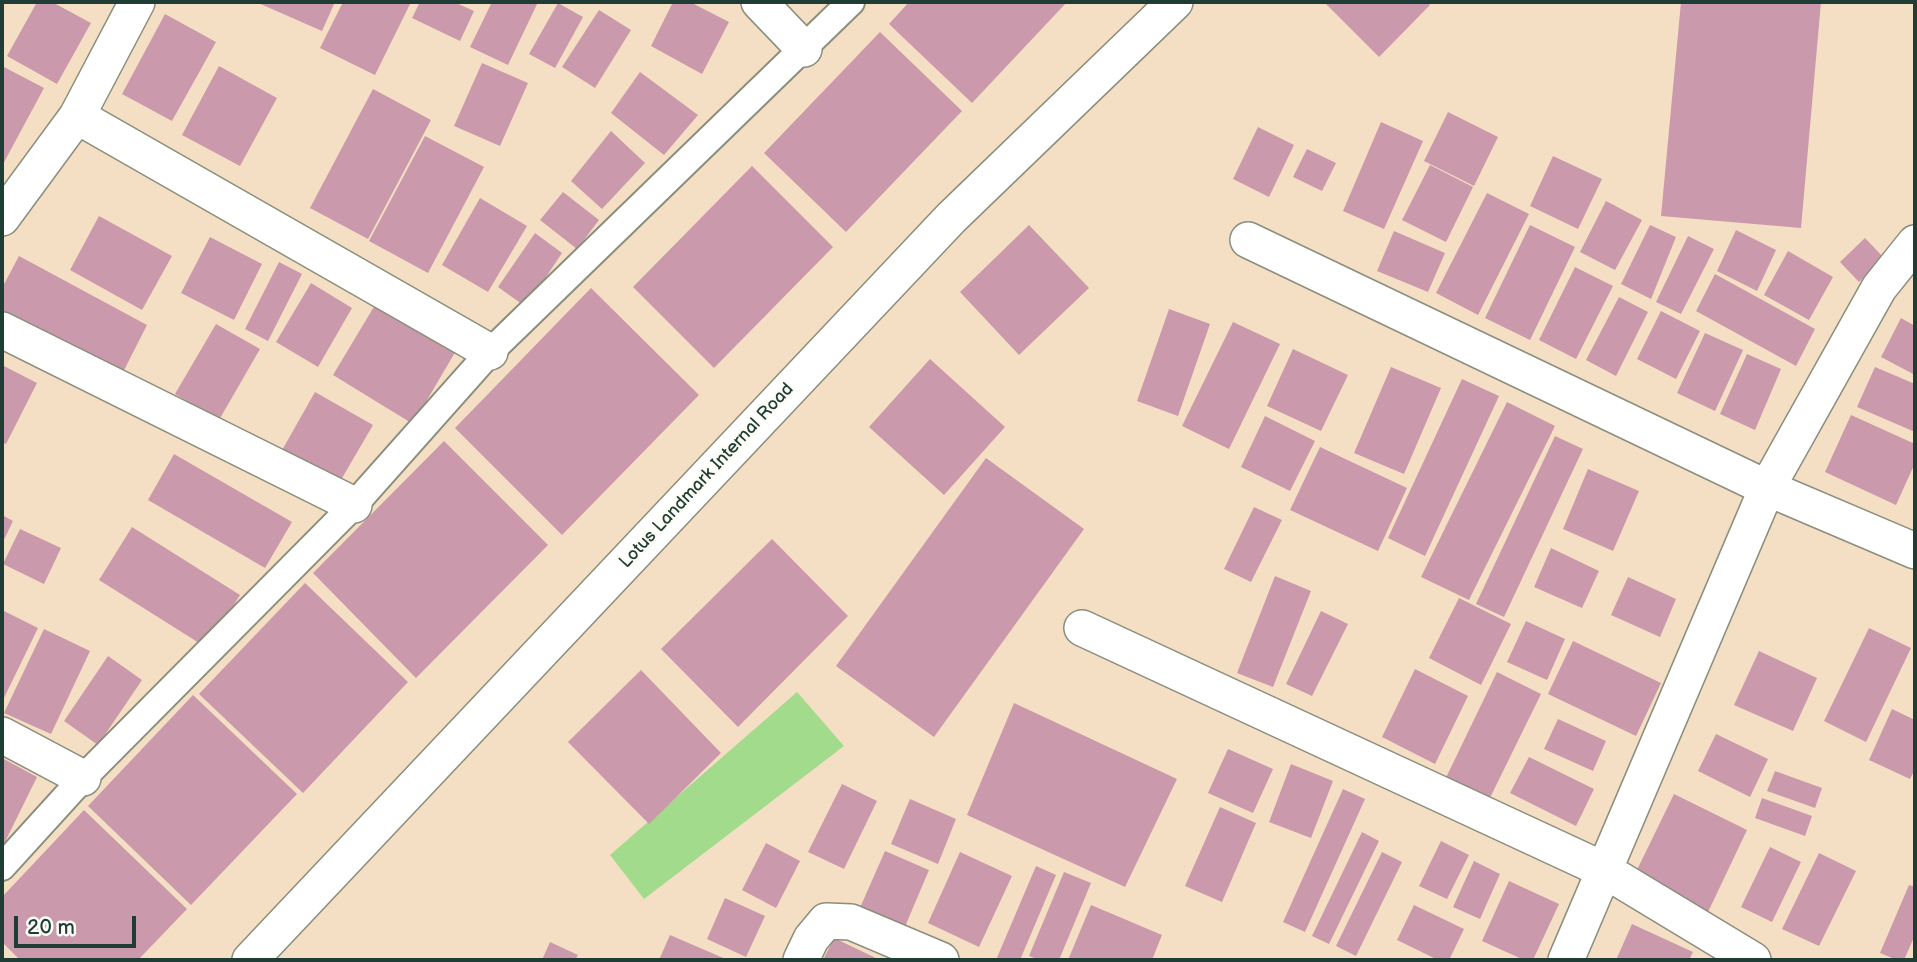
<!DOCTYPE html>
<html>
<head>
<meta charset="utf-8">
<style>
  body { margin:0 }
  #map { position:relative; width:1917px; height:962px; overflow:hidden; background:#f5dfc4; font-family:"Balsamiq Sans",sans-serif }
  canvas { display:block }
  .frame { position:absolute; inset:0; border:4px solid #1f3d34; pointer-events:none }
  .scale { position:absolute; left:14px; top:916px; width:122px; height:32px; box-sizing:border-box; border:4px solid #1f3d34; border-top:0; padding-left:9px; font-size:21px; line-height:24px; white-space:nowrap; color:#1f3d34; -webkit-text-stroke:5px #fdfcf7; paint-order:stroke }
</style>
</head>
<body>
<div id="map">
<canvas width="1917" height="962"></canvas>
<div class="frame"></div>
<div class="scale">20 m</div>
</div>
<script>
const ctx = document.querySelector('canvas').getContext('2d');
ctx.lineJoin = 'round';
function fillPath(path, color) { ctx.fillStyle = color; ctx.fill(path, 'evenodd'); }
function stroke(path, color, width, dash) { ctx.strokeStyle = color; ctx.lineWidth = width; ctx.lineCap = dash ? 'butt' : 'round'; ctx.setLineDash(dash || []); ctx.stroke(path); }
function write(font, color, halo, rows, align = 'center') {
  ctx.font = font + ' "Balsamiq Sans",sans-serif'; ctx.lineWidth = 5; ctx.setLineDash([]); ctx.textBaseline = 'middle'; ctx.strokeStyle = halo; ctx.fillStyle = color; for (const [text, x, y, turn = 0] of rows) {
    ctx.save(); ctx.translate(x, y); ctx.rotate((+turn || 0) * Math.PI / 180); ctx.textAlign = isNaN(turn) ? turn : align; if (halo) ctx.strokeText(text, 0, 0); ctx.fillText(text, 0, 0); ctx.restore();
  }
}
const green = new Path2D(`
  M797 692 844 746 644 899 610 855Z`);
const building = new Path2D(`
  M37 2H52L91 23 57 84 7 56Z
  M256 2H335L322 31Z
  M343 2H411L375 75 320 48Z
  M420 2H454L474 11 460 41 412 18Z
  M492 2H538L508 65 470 47Z
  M673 2H690L729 22 702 74 651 46Z
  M909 2H1067L972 103 889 24Z
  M1324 2H1427L1430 5 1379 57Z
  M1681 2H1821L1801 228 1661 216Z
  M558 3 583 17 555 68 529 54Z
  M599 10 631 30 595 88 562 67Z
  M165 14 216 42 172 121 122 94Z
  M880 32 962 111 846 232 764 153Z
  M482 63 528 83 500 146 454 126Z
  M2 66 44 88 2 166Z
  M219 66 277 98 240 166 182 135Z
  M640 72 698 115 664 155 611 113Z
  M373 89 431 120 368 239 310 208Z
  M1448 112 1498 137 1474 186 1424 161Z
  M1381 122 1423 141 1384 229 1343 211Z
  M1258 127 1294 145 1269 197 1233 179Z
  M611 131 645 163 602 209 571 181Z
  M425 136 484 167 428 273 369 241Z
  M1307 149 1336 163 1322 191 1293 177Z
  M1553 156 1602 179 1578 229 1530 206Z
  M1430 165 1473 187 1446 242 1402 220Z
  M752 166 833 247 714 368 633 287Z
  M563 192 599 220 577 249 540 220Z
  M1487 193 1529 214 1478 315 1436 293Z
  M480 198 527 226 488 292 442 265Z
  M1606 201 1642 220 1615 270 1580 252Z
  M99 216 172 256 142 310 70 270Z
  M1029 225 1089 288 1019 355 960 292Z
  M1530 225 1575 247 1530 340 1485 318Z
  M1650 225 1676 237 1651 299 1621 284Z
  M1736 230 1776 250 1757 291 1717 271Z
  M1394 231 1445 253 1428 292 1377 271Z
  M535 233 562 253 526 307 498 287Z
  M1688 236 1714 249 1681 314 1656 302Z
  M210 237 262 264 234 320 181 293Z
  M1865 238 1884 258 1859 282 1840 262Z
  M1788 251 1833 277 1809 320 1764 295Z
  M19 256 147 325 120 378 2 315V288Z
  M279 262 302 274 268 341 245 329Z
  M1575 267 1613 286 1576 359 1539 340Z
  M1715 274 1815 329 1796 366 1696 311Z
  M311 283 352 308 318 367 276 342Z
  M591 288 699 395 562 535 455 428Z
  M1619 297 1648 312 1616 376 1586 360Z
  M378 300 457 349 413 424 333 375Z
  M1169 309 1210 324 1178 416 1137 401Z
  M1661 311 1700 331 1676 379 1637 359Z
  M1901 318 1915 326V375L1881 357Z
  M1233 322 1280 344 1229 449 1182 426Z
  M216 324 260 349 219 420 175 394Z
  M1705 333 1743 350 1715 411 1677 393Z
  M1293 349 1348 375 1321 431 1267 406Z
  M1747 354 1781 369 1755 430 1720 414Z
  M930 359 1005 427 944 495 869 427Z
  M2 365 37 383 6 444 2 442Z
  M1391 367 1441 388 1404 474 1354 453Z
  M1875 367 1915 384V432L1857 407Z
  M1462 379 1499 396 1425 556 1388 538Z
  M315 392 373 425 338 485 281 452Z
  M1507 402 1555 426 1469 600 1421 577Z
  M1851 415 1915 444V463L1896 505 1825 472Z
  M1265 416 1315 441 1290 491 1241 467Z
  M1555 436 1583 449 1504 617 1476 604Z
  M444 441 548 545 416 678 313 573Z
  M1320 447 1407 488 1378 551 1290 510Z
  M174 454 292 522 265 568 148 500Z
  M986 458 1084 529 934 737 836 666Z
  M1588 469 1639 491 1613 551 1563 529Z
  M1254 507 1282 520 1251 582 1224 569Z
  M2 515 13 521 2 544Z
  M132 527 240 595 207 648 99 580Z
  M20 529 61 548 44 584 3 564Z
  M772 539 848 616 738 727 661 649Z
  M1551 548 1599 571 1582 608 1534 587Z
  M1275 576 1311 591 1273 687 1237 673Z
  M1628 577 1676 599 1660 637 1611 615Z
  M305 583 408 682 303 793 199 694Z
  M1459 598 1511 624 1481 685 1429 658Z
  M2 610 38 628 2 702Z
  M1321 611 1348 624 1312 696 1286 684Z
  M1526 621 1565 639 1547 680 1507 662Z
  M1869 628 1911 648 1866 742 1824 721Z
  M44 629 90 651 51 734 4 713Z
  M1573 641 1661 683 1636 736 1548 694Z
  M1759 651 1817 678 1793 731 1734 705Z
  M108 656 142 680 98 745 64 721Z
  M1415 669 1468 696 1435 764 1382 737Z
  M641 670 721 753 649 824 568 742Z
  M1497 672 1541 694 1484 810 1441 788Z
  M193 695 297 794 191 905 88 806Z
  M1014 703 1177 779 1125 887 967 815Z
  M1892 709 1915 720V769L1910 779 1869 760Z
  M1558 719 1606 741 1593 771 1544 749Z
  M1716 734 1768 759 1750 797 1698 771Z
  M1228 749 1273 769 1253 813 1208 793Z
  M1529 757 1594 789 1576 826 1510 793Z
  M2 758 37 777 2 848Z
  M1291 764 1333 781 1311 838 1269 822Z
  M1775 771 1822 788 1815 808 1767 791Z
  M842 784 877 801 844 869 808 852Z
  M1343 789 1365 799 1305 932 1283 922Z
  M1674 794 1747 830 1708 912 1634 876Z
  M1762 798 1812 816 1805 836 1755 818Z
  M910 799 956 819 938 864 891 844Z
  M1220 807 1256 823 1222 902 1185 886Z
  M84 810 187 909 138 960H20L2 942V897Z
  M1362 832 1379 841 1329 944 1312 936Z
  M1441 841 1469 855 1447 899 1419 886Z
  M766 843 800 861 776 908 742 890Z
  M1770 847 1801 862 1772 922 1741 907Z
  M885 851 929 870 904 929 859 910Z
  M960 852 1012 876 979 947 928 923Z
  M1382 852 1402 862 1356 956 1336 946Z
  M1819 853 1856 871 1819 946 1782 929Z
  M1474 861 1500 874 1480 919 1453 907Z
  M1036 866 1056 875 1020 960H996Z
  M1064 872 1091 883 1059 960H1040L1029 956Z
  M1509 881 1559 904 1533 960H1524L1482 941Z
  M1909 885 1915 887V935L1904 960H1897L1880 953Z
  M725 898 765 916 746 957 707 939Z
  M1091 905 1162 935 1152 960H1068Z
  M1414 905 1464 929 1449 960H1438L1397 940Z
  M1632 924 1693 952 1689 960H1616Z
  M670 935 728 960H659Z
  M834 938 880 960H823Z
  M550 942 578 955 575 960H542Z`);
const pedestrian = new Path2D(`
  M2 867 83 778 354 505 490 352 851 2`);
const minor = new Path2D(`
  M759 2 804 49
  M77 116 490 352
  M2 218 77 116 137 2
  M1248 240 1767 488 1915 551
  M2 330 354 505
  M1082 628 1604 870 1753 960
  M2 735 83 778
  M250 960 951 218 1175 2
  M801 960 811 939 826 921 851 922 941 960
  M1566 960 1767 488 1879 288 1915 243`);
const streetNames = [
  ["Lotus Landmark Internal Road",707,476,-47]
];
fillPath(green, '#a3db8c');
fillPath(building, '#ca99ab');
stroke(pedestrian, '#8a8e7c', 30);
stroke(minor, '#8a8e7c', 38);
stroke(pedestrian, '#fff', 26);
stroke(minor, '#fff', 35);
write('18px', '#1f3d34', '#fdfcf7', streetNames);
</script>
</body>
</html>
